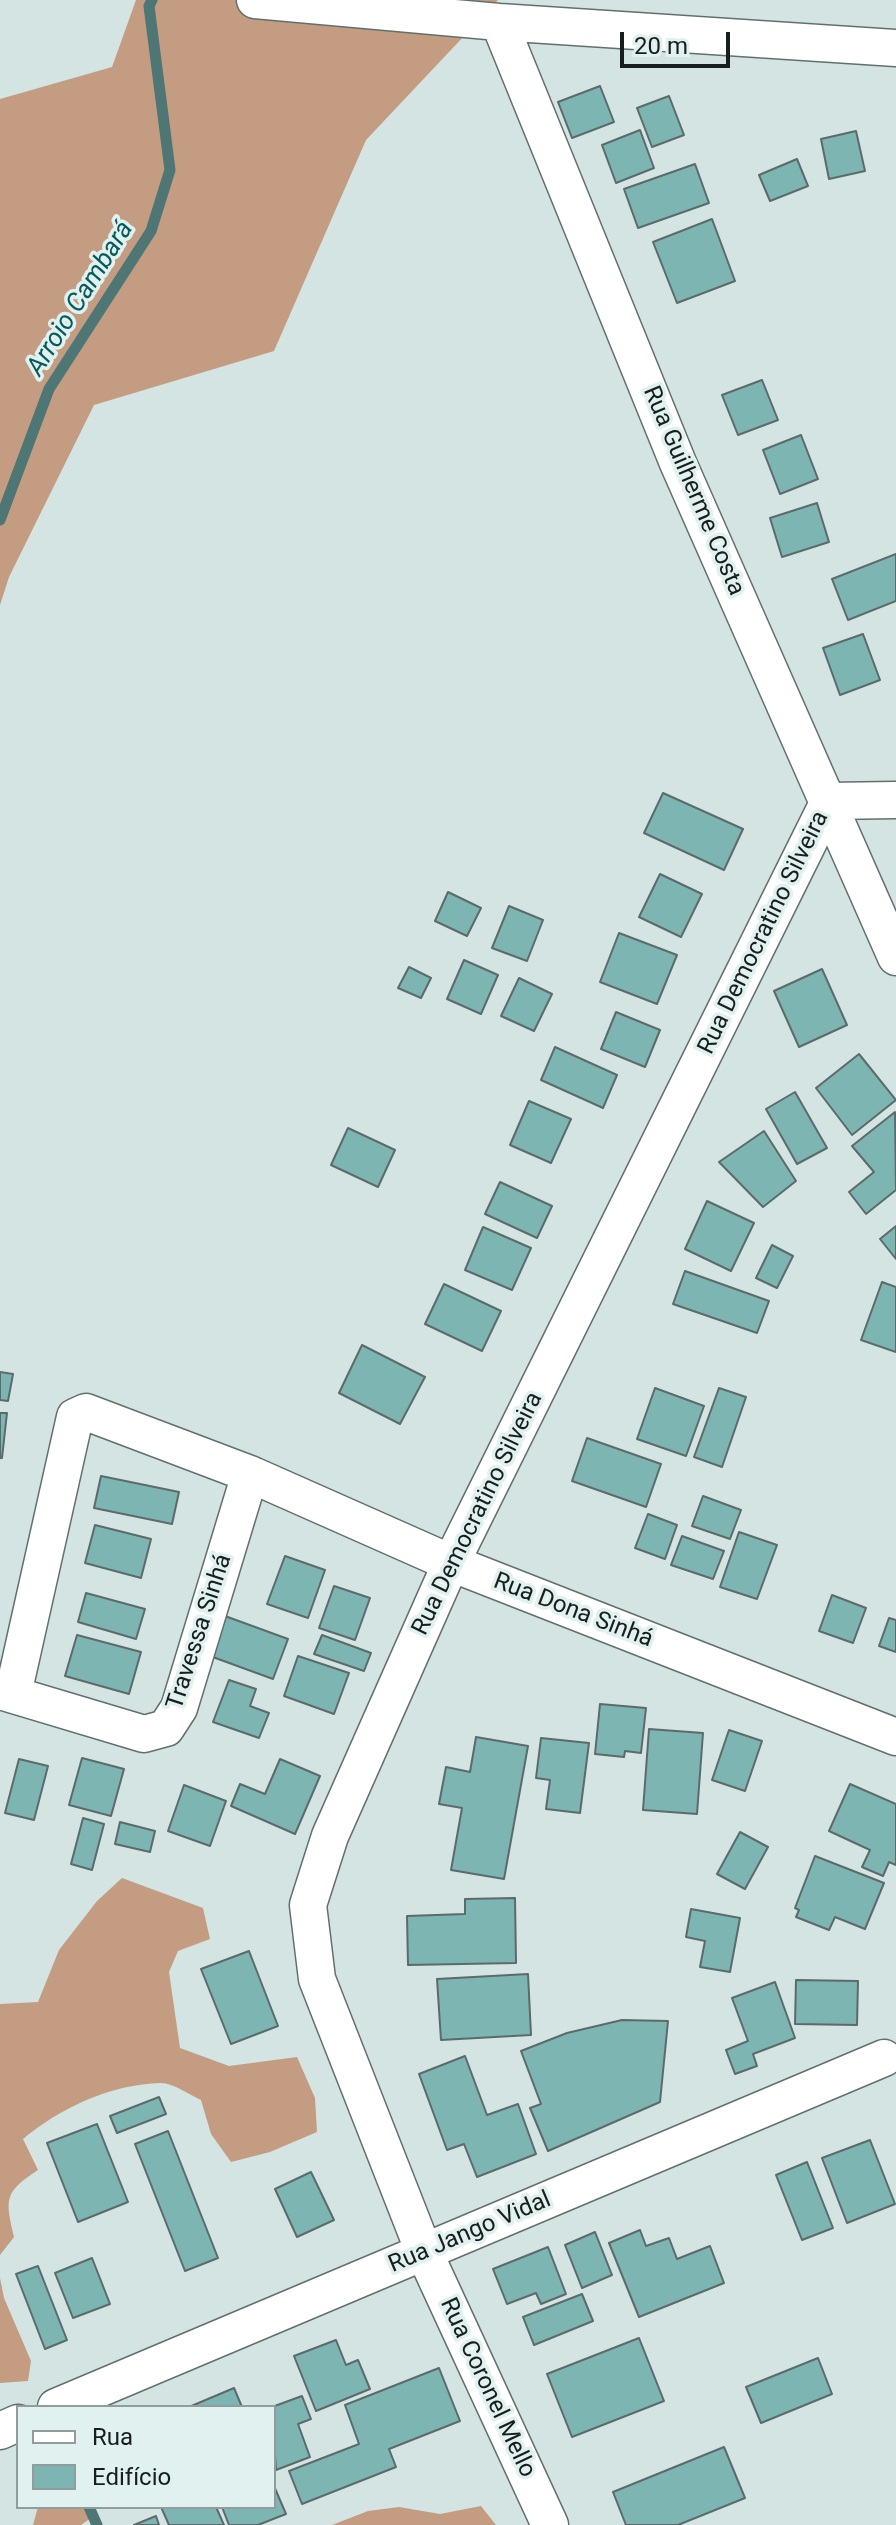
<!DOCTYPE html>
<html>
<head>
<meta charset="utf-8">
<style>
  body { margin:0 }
  #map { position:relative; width:896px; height:2525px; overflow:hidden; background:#d3e4e3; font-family:Roboto,sans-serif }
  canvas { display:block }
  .legend { position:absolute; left:16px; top:2405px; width:260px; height:104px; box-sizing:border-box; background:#e0f1f0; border:2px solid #909d9c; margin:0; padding:10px 14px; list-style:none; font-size:24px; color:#181e1d }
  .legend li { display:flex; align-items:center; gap:16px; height:40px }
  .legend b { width:40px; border:2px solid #909d9c }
  .scale { position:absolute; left:620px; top:32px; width:110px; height:36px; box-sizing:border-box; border:4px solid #181e1d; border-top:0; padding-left:10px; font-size:24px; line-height:28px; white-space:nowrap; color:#181e1d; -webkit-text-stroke:6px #e0f1f0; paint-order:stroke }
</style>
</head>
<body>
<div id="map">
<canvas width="896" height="2525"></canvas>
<ul class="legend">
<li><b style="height:10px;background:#fff"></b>Rua</li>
<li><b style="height:22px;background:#7db5b3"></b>Edifício</li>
</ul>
<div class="scale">20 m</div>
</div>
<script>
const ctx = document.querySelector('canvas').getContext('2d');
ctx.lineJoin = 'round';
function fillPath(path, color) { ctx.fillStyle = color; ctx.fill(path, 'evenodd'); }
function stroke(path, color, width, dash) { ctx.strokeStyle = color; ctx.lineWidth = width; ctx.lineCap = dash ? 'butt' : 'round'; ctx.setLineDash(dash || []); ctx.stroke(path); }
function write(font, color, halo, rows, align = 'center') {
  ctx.font = font + ' Roboto,sans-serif'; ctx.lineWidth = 7; ctx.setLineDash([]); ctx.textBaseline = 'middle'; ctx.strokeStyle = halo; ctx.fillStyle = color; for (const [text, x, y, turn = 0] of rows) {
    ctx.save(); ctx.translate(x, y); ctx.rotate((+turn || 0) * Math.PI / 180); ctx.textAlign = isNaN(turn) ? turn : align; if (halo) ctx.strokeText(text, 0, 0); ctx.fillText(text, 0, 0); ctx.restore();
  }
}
const forest = new Path2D(`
  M136 0H498L366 140 274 351 94 405 9 577 0 605V99L112 67Z
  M122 1878 203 1908 210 1939 178 1951 169 1972 180 2048 229 2066 297 2057 315 2098 317 2132 270 2152 231 2162 211 2134 201 2100C190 2095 173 2083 161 2083 111 2084 60 2108 23 2139L38 2170C4 2192 5 2199 14 2237L0 2255V2004L38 2002 59 1950 97 1901Z
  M0 2278 4 2298 31 2361 28 2381 0 2383Z
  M481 2506 496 2525H332L368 2511 399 2507 440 2514Z
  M38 2507H92L95 2515 81 2525H33Z`);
const stream = new Path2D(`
  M0 520 49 389 151 231 170 170 149 6 152 0
  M89 2507 97 2525`);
const building = new Path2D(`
  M600 86 614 122 572 138 558 102Z
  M669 96 684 135 652 147 637 108Z
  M640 130 654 168 616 183 602 145Z
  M856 131 865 171 829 179 821 139Z
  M797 159 808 186 770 201 759 175Z
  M695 164 709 203 638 228 624 189Z
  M712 219 735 281 677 303 653 242Z
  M762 380 778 420 738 435 722 395Z
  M801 435 818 479 780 494 763 450Z
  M817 503 829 542 782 557 770 518Z
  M896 554V601L848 620 832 579Z
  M863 634 880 680 840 695 823 648Z
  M663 793 743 829 724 870 644 833Z
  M660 874 702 894 681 937 639 917Z
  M448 892 481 908 467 936 435 921Z
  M509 906 543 920 527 961 492 948Z
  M619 933 677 955 657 1004 600 982Z
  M464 960 498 975 481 1014 447 999Z
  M409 967 431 978 421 998 398 988Z
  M822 969 847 1025 799 1047 774 991Z
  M519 978 552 994 534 1031 501 1016Z
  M616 1012 660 1030 645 1067 601 1049Z
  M555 1047 617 1075 603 1108 541 1080Z
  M859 1054 896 1100 852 1135 816 1088Z
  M795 1092 827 1148 797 1164 766 1109Z
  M529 1101 571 1119 551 1163 510 1145Z
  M895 1112 896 1190 866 1214 849 1192 874 1172 852 1146Z
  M348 1128 395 1150 378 1187 331 1165Z
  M764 1131 796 1181 763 1207 719 1162Z
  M500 1182 552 1206 537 1238 485 1214Z
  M707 1201 754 1223 731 1271 685 1249Z
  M896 1226V1259L880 1239Z
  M483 1227 531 1248 512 1290 465 1270Z
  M772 1245 793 1256 777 1288 756 1278Z
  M685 1271 769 1301 757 1333 673 1304Z
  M882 1282 896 1287V1352L861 1340Z
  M444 1284 501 1311 482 1351 425 1324Z
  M362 1345 425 1377 400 1424 339 1393Z
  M0 1372 13 1374 8 1401 0 1400Z
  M655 1388 704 1406 686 1456 637 1439Z
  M719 1388 746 1397 722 1467 694 1457Z
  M0 1413H7L2 1458H0Z
  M587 1438 661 1464 646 1507 572 1481Z
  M101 1476 179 1492 172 1524 94 1508Z
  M703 1496 741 1510 730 1539 692 1526Z
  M648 1514 677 1525 665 1559 635 1548Z
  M95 1525 151 1539 141 1578 85 1563Z
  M739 1532 777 1545 757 1599 720 1587Z
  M682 1536 724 1551 713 1579 671 1565Z
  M285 1556 325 1570 308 1618 267 1604Z
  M334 1586 370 1598 355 1640 319 1628Z
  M86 1593 145 1609 136 1639 78 1622Z
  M832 1595 866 1608 853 1643 819 1631Z
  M225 1616 288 1639 273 1679 210 1656Z
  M889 1618 896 1620V1652L879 1646Z
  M77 1635 141 1652 129 1694 65 1676Z
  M322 1635 371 1653 364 1671 314 1654Z
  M298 1656 349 1673 334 1714 284 1696Z
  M229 1680 256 1689 250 1706 269 1713 259 1738 213 1722Z
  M600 1704 646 1708 641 1753 625 1751 624 1757 595 1754Z
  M649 1729 703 1733 697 1814 643 1810Z
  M729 1730 762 1741 745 1791 712 1780Z
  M476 1737 528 1746 504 1879 451 1870 462 1808 439 1804 446 1767 470 1772Z
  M541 1738 589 1743 580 1813 546 1809 550 1780 536 1778Z
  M82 1758 124 1769 111 1816 69 1805Z
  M19 1759 48 1766 34 1820 5 1813Z
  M280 1759 320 1776 295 1834 231 1806 240 1784 265 1794Z
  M850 1784 896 1804V1865L889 1862 883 1876 862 1867 870 1850 829 1831Z
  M184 1785 226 1801 210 1846 168 1831Z
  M83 1818 104 1824 92 1870 71 1864Z
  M120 1822 155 1831 150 1852 115 1844Z
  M740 1832 768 1847 745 1889 717 1874Z
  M815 1856 884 1883 865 1929 835 1917 829 1930 796 1917 799 1910 795 1908Z
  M515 1898 516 1963 408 1965 407 1916 465 1914V1899Z
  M691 1909 740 1918 730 1972 700 1967 705 1941 686 1937Z
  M249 1951 278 2026 231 2044 201 1969Z
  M528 1974 531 2035 441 2040 437 1979Z
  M796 1980 858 1981 857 2025 795 2024Z
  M775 1982 795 2038 753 2054 757 2066 735 2074 726 2050 748 2041 732 1998Z
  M622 2020 668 2021 660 2102 548 2151 530 2108 541 2104 521 2051 567 2033Z
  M465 2056 487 2115 518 2104 536 2154 477 2177 464 2144 447 2150 419 2074Z
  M159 2097 166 2114 117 2133 110 2116Z
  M97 2124 128 2202 78 2222 47 2143Z
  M168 2131 218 2258 185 2271 135 2144Z
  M870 2140 895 2204 847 2223 822 2158Z
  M807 2162 833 2228 802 2240 776 2175Z
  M311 2172 334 2220 297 2237 275 2189Z
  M640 2230 646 2246 669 2238 677 2259 710 2246 724 2283 639 2317 609 2243Z
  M595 2232 612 2275 582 2288 565 2245Z
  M548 2247 566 2294 541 2304 536 2293 507 2304 493 2269Z
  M92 2258 110 2304 73 2318 55 2273Z
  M38 2266 67 2340 45 2349 16 2274Z
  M582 2294 593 2321 534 2345 523 2317Z
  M639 2338 664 2401 572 2437 547 2374Z
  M336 2340 346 2365 358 2360 370 2389 316 2411 294 2356Z
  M818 2358 832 2394 761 2423 746 2387Z
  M439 2368 460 2421 389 2449 396 2467 302 2504 289 2471 359 2444 345 2405Z
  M234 2388 242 2407H189Z
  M302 2396 311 2419 298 2424 310 2457 276 2470 272 2407Z
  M724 2447 745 2498 678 2525H626L613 2492Z
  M274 2486 286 2514 258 2525H229L222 2507H274Z
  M161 2507H216L224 2525H169Z
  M156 2516 159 2525H134Z`);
const minor = new Path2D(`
  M255 0 499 22 896 48
  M499 22 678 463 896 957
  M0 1691 144 1734 166 1728 179 1708 250 1474
  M13 1694 75 1417 86 1412 250 1474 451 1563 896 1737
  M56 2407 884 2058
  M0 2431 18 2423
  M550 2525 424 2252 317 1979 308 1905 330 1836 451 1563 829 801 896 800`);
const streetNames = [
  ["Rua Guilherme Costa",693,491,67],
  ["Rua Democratino Silveira",764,933,-64],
  ["Rua Democratino Silveira",478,1514,-64],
  ["Rua Dona Sinhá",573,1611,21],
  ["Travessa Sinhá",200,1632,-72],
  ["Rua Jango Vidal",470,2233,-23],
  ["Rua Coronel Mello",487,2388,65]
];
const waterNames = [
  ["Arroio Cambará",81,299,-58]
];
fillPath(forest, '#c39c82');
stroke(stream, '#4d7674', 11);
fillPath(building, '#7db5b3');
stroke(building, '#5c6b6a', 2);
stroke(minor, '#61706f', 39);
stroke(minor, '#fff', 36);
write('24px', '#181e1d', '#e0f1f0', streetNames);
write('italic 26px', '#065b5a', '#e0f1f0', waterNames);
</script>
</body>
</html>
